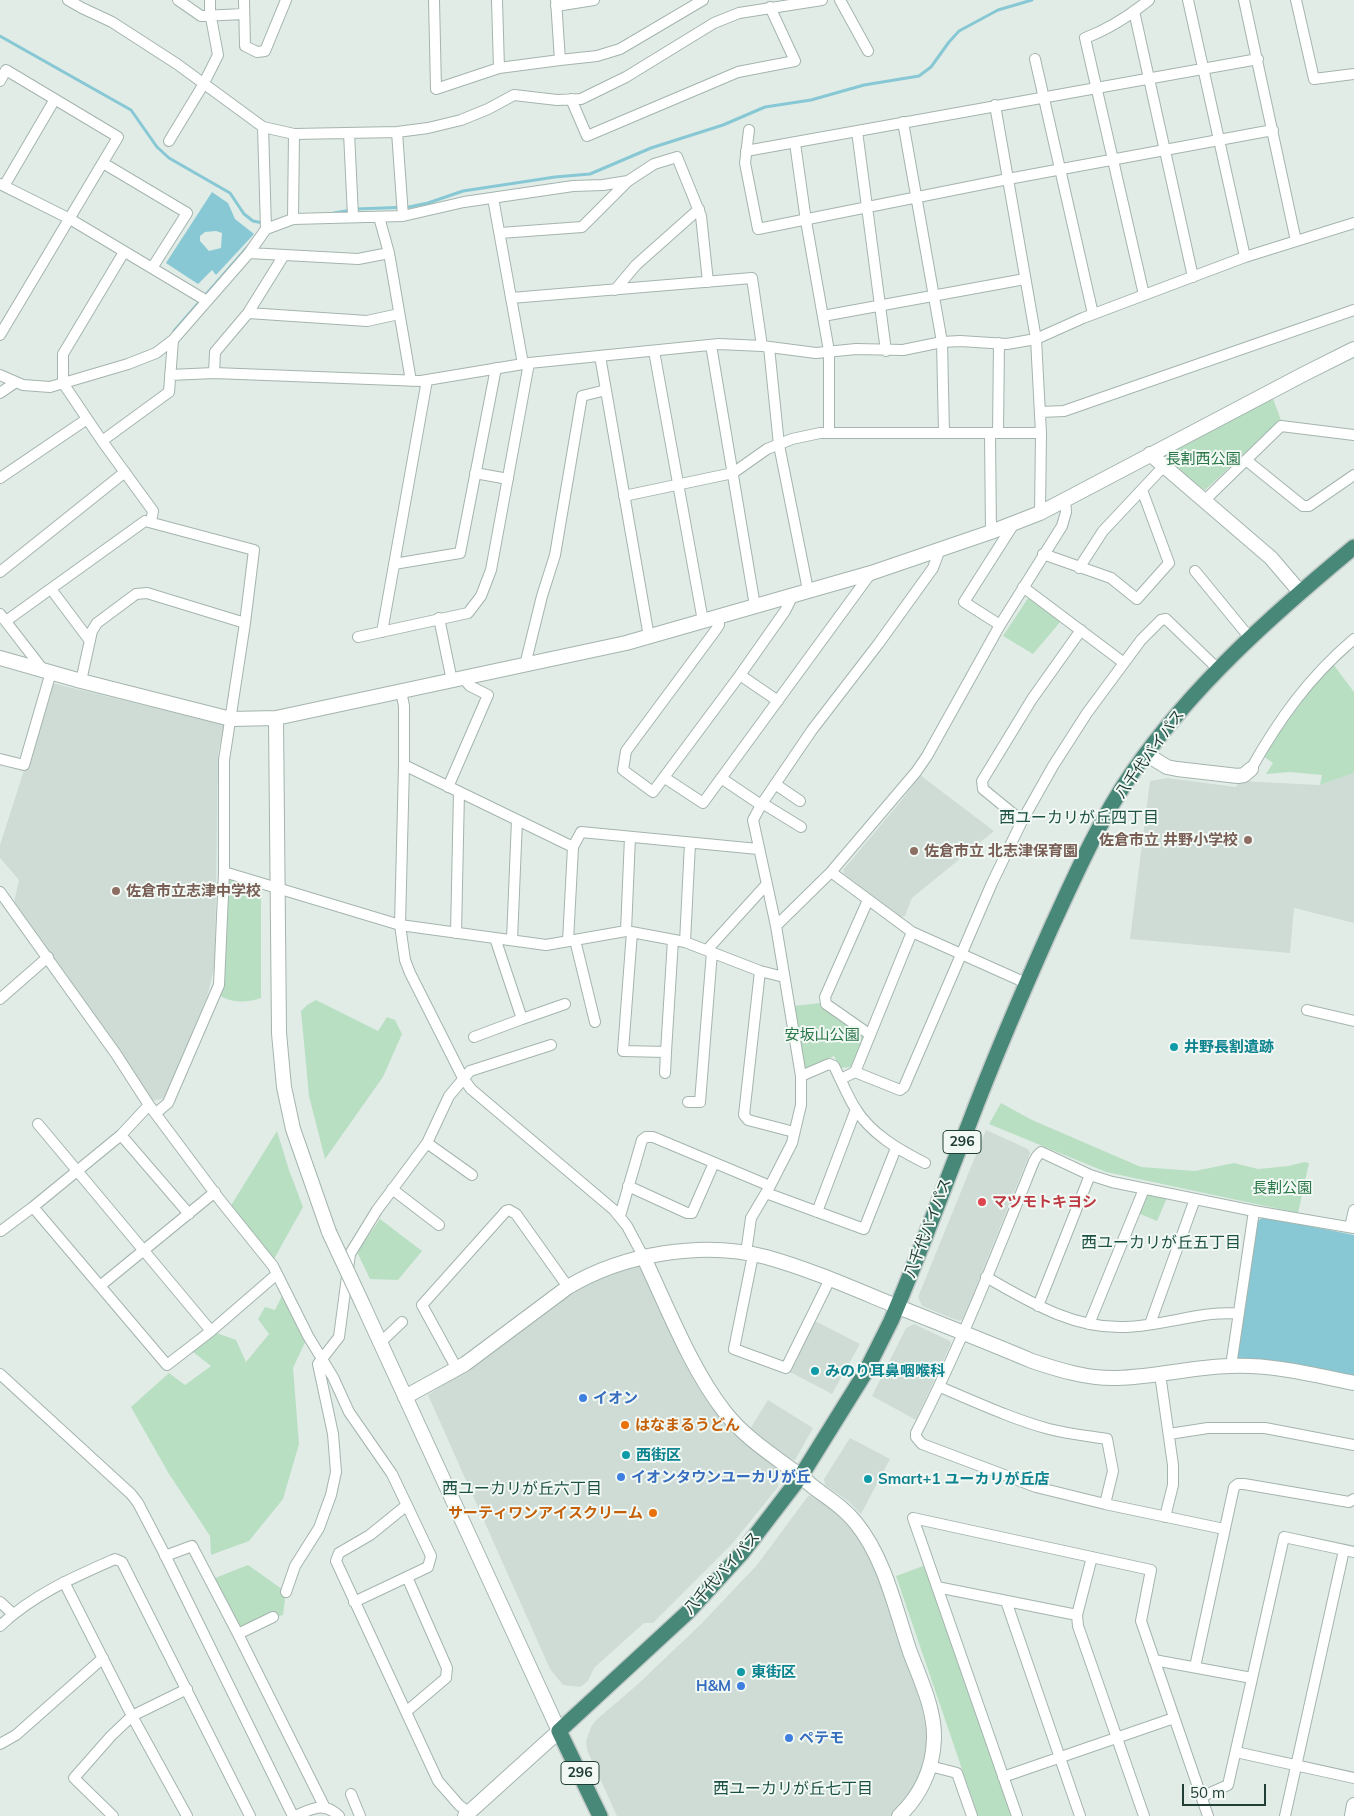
<!DOCTYPE html>
<html>
<head>
<meta charset="utf-8">
<style>
  body { margin:0 }
  #map { position:relative; width:1354px; height:1816px; overflow:hidden; background:#e1ece7; font-family:Mulish,sans-serif }
  canvas { display:block }
  .scale { position:absolute; left:1182px; top:1784px; width:84px; height:22px; box-sizing:border-box; border:2px solid #213e36; border-top:0; padding-left:6px; font-size:15px; line-height:18px; white-space:nowrap; color:#213e36; -webkit-text-stroke:4px #f2f9f5; paint-order:stroke }
</style>
</head>
<body>
<div id="map">
<canvas width="1354" height="1816"></canvas>
<div class="scale">50 m</div>
</div>
<script>
const ctx = document.querySelector('canvas').getContext('2d');
ctx.lineJoin = 'round';
function fillPath(path, color) { ctx.fillStyle = color; ctx.fill(path, 'evenodd'); }
function stroke(path, color, width, dash) { ctx.strokeStyle = color; ctx.lineWidth = width; ctx.lineCap = dash ? 'butt' : 'round'; ctx.setLineDash(dash || []); ctx.stroke(path); }
function write(font, color, halo, rows, align = 'center') {
  ctx.font = font + ' Mulish,"Noto Sans JP",sans-serif'; ctx.lineWidth = 4; ctx.setLineDash([]); ctx.textBaseline = 'middle'; ctx.strokeStyle = halo; ctx.fillStyle = color; for (const [text, x, y, turn = 0] of rows) {
    ctx.save(); ctx.translate(x, y); ctx.rotate((+turn || 0) * Math.PI / 180); ctx.textAlign = isNaN(turn) ? turn : align; if (halo) ctx.strokeText(text, 0, 0); ctx.fillText(text, 0, 0); ctx.restore();
  }
}
const built = new Path2D(`
  M52 683 224 725 218 753 215 964 207 997 165 1098 152 1101 14 902 19 880 0 858V845Z
  M1354 773V923L1294 908 1290 953 1130 939 1150 781 1167 778 1236 787 1239 781 1320 785Z
  M920 775 994 831 912 898 905 916 901 917 844 874 843 870 901 801Z
  M986 1130 1028 1149 1030 1153 963 1319 959 1321 922 1306 918 1297Z
  M639 1264 642 1267 687 1363 700 1388 720 1418 742 1439 778 1468V1487L732 1544 653 1623H644L594 1668 588 1681 580 1687 563 1685 550 1669 428 1395 465 1370 570 1292 586 1283Z
  M815 1321 860 1344 832 1394 790 1372Z
  M914 1324 950 1341 951 1344 916 1420 872 1396 906 1328Z
  M768 1400 813 1428 795 1460 788 1459 750 1429Z
  M850 1438 890 1459 861 1514 848 1501 825 1485 824 1479Z
  M816 1494 835 1509 865 1547 875 1568 921 1704 928 1738 925 1765 914 1790 899 1808 890 1816H617L587 1750 586 1741 591 1727 596 1720 637 1685 701 1624 757 1565 808 1496Z`);
const green = new Path2D(`
  M1272 396 1281 420 1205 490 1158 456Z
  M1028 598 1061 621 1033 654 1003 636Z
  M1333 664 1354 692V773L1320 785 1322 775 1290 772 1266 774 1273 763 1263 756 1286 717Z
  M229 878 259 886 261 890V998C247 1003 233 1003 220 996L227 881Z
  M316 1000 378 1031 387 1017 395 1020 402 1034 383 1077 325 1159 309 1096 301 1011 307 1005Z
  M821 1003V1006L864 1036 851 1067 840 1068 834 1056 807 1069 803 1068 793 1006Z
  M1001 1103 1032 1120 1141 1167 1195 1171 1234 1163 1258 1169 1289 1166 1304 1162 1309 1163 1298 1213 1106 1172 989 1124Z
  M277 1131 289 1170 303 1207 274 1259 270 1257 230 1207Z
  M1148 1195 1167 1198 1157 1221 1138 1213 1145 1196Z
  M380 1219 422 1251 398 1280 370 1279 357 1252Z
  M282 1296 308 1336 293 1368 299 1444 283 1499 249 1541 211 1555 210 1536 169 1474 131 1407 169 1373 185 1385 211 1366 188 1348 211 1331 236 1340 246 1362 269 1334 258 1319 265 1307 275 1310Z
  M248 1565 286 1592 283 1615 273 1617 238 1634 210 1580Z
  M926 1565 1012 1816H978L896 1576Z`);
const water = new Path2D(`
  M212 192 228 203 235 219 254 234 216 275 212 270 198 284 166 263ZM216 231 222 233 221 248 209 251 200 241V236L205 232Z
  M1264 1217 1354 1235V1378L1237 1362 1257 1221Z`);
const stream = new Path2D(`
  M0 36 131 110 157 147 169 158 230 193 244 214 253 221 263 223
  M334 213 357 209 409 207 428 203 463 191 555 177 590 174 651 148 723 125 765 107 811 100 864 85 919 76 931 67 949 42 959 31 998 10 1032 0
  M174 331 251 243`);
const minor = new Path2D(`
  M68 0 82 8 112 22 177 64 263 127 294 134 397 132 428 128 461 120 488 109 514 95 557 100 581 99 626 77 714 23 739 13 822 0
  M178 0 201 16 244 14
  M244 0 245 46 257 52 265 51 286 0
  M434 0 436 89 499 68 560 60 556 0
  M497 0 499 68
  M840 0 868 51
  M1188 0 1245 257
  M1244 0 1296 241
  M1296 0 1314 79 1354 74
  M556 6 594 0
  M1134 11 1193 277
  M1035 59 1093 314
  M560 60 597 56 620 49 703 0
  M0 81 6 70 118 137 0 335
  M571 99 587 136 738 72 795 61 770 7
  M995 105 1036 339 1041 433 1040 513
  M903 122 942 342 944 433
  M263 127 266 229
  M749 130 745 163 758 229 1008 179 1273 130
  M857 131 886 351
  M397 132 403 216
  M349 133 353 216
  M169 141 203 85 218 55 210 12V0
  M795 143 806 221 829 351V433
  M746 151 1258 59
  M103 163 187 213 152 268
  M0 184 70 219 207 301
  M4 186 55 99
  M493 198 523 364
  M379 217 389 253 411 381
  M293 219 294 134
  M500 233 582 227 628 181
  M124 252 63 354V383L102 441 153 511 151 522
  M249 253 358 259 389 253
  M615 290 636 265 699 209
  M1144 295 1085 38C1109 29 1129 16 1149 0
  M511 298 752 278 762 346
  M248 313 367 321 399 314
  M823 316 1025 279
  M711 345 755 606
  M769 347 779 445 808 590
  M654 351 703 621
  M600 356 649 637
  M214 373 215 352 248 313 284 255
  M0 375 23 385 50 387 128 364 156 353 173 340 249 253 266 229 293 219 403 216 464 202 573 186 603 185 628 181 654 164 677 157 701 216 708 282
  M170 375 214 373 421 381 529 363 719 344 762 346 816 353 856 349 903 350 942 342 960 341 1007 344 1036 339 1083 318 1245 257 1354 223
  M0 393 16 382
  M1040 412 1064 411 1354 310
  M990 433 991 532
  M998 433 999 343
  M102 441 169 392 173 340
  M1246 460 1303 506H1309L1354 475
  M475 473 508 479
  M0 478 87 419
  M624 496 733 473 767 449 792 439 820 433H1041
  M1205 500 1281 426 1354 435
  M1043 554 1111 578 1137 599 1169 563 1142 490
  M394 564 460 553 496 368
  M1079 568 1103 531 1164 466
  M1195 571 1250 638
  M0 572 125 472
  M1023 587 1124 663
  M51 589 90 641
  M0 614 44 671
  M718 617 719 625 715 631 626 751 623 770 653 792 740 675 785 611 793 595
  M439 618 452 681
  M6 621 145 521 254 550 245 623 147 593 136 594 97 623 92 631 81 681
  M1000 625 964 602 1015 522
  M382 632 427 380
  M358 637 468 613 481 596 491 570 529 363
  M525 665 542 596 555 555 582 396 606 390
  M740 675 778 701
  M401 691 404 706V765L400 925 405 960 410 973 463 1078 471 1089 614 1210 627 1226 643 1256
  M0 759 24 765 51 672
  M404 765 573 847
  M1251 769C1279 719 1310 676 1354 639
  M665 778 703 803 871 573
  M721 778 761 805
  M775 784 800 801
  M448 787 488 695 470 686 463 678
  M762 803 801 827
  M1022 821 983 789 982 781 1032 699 1081 630
  M224 872 400 925 546 945 626 931 685 942 760 971 784 977
  M831 872 912 932 1026 983
  M0 892 116 1054 149 1105 220 1200 273 1266 308 1336 333 1377 349 1412 392 1474 431 1556 428 1567 354 1602
  M868 900 825 997 826 1004 869 1034
  M776 926 831 872 916 772 927 756 1000 625 1062 526 1066 512 1065 499
  M626 931 630 837
  M632 932 623 1051 666 1052 673 940
  M456 933 459 792
  M495 938 522 1019 565 1004
  M512 940 517 820
  M575 940 595 1022
  M568 941 573 847 581 832 758 849
  M685 942 690 843
  M707 950 766 885
  M760 971 744 1115 748 1120 794 1132
  M0 999 48 957
  M1307 1010 1354 1021
  M474 1037 522 1019
  M855 1072 912 932
  M665 1073 666 1052
  M801 1076 829 1064 834 1066C841 1080 847 1095 855 1108 871 1134 899 1150 925 1163
  M841 1079 855 1072 900 1090 904 1087 992 883 1022 821 1053 766 1087 713 1124 663 1141 640 1161 620 1166 619 1218 669
  M688 1102H700L712 952
  M156 1113 168 1103 219 985 224 872V760L245 623
  M38 1124 211 1331
  M121 1135 189 1214
  M427 1143 472 1175
  M628 1186 687 1213H692L714 1163
  M392 1189 439 1225
  M766 1193 864 1229 896 1148
  M33 1207 167 1365 211 1331 277 1274
  M817 1212 856 1109
  M620 1216 642 1140 646 1137H653L770 1186
  M1350 1227 1354 1210
  M1 1231 33 1207 121 1135 149 1105
  M746 1253 751 1218 770 1186 792 1143 801 1105V1076L776 926 753 820 761 805 812 730 879 643 933 568 940 549
  M753 1255 734 1349 786 1368 830 1279
  M986 1277C1030 1302 1073 1329 1125 1327 1152 1326 1178 1319 1204 1315 1216 1313 1227 1313 1239 1313
  M100 1286 215 1192
  M1038 1306 1090 1175
  M1089 1324 1144 1189
  M1150 1324 1195 1199
  M380 1343 402 1322
  M1231 1366 1254 1211
  M457 1369 422 1305 506 1211 509 1210 516 1214 568 1287
  M0 1374 131 1494 138 1503 163 1551 293 1816
  M1160 1374 1173 1465V1485L1165 1517
  M940 1387C976 1402 1012 1419 1049 1429 1069 1434 1088 1436 1107 1439L1113 1471 1105 1504
  M1169 1434 1208 1428H1265L1354 1445
  M407 1505 370 1535 339 1553 336 1561 438 1781 459 1805 468 1812
  M1224 1529 1105 1504 1036 1487 922 1444 916 1437V1433C961 1345 997 1253 1034 1161L1037 1156 1041 1152 1090 1175 1112 1182 1254 1211 1354 1228
  M165 1556 192 1546 238 1634 325 1808
  M1092 1557 1077 1615 1078 1626 1144 1816
  M64 1582 132 1716 187 1816
  M937 1587 1077 1615
  M286 1592 295 1566 319 1528 331 1495 336 1472 333 1434 318 1364 339 1337 350 1254 377 1210 427 1143 449 1096 470 1071 551 1045
  M1006 1601 1080 1816
  M0 1602 13 1614
  M0 1626C34 1594 74 1577 115 1559L122 1562 250 1816
  M238 1634 273 1617
  M1154 1660 1252 1678
  M1195 1667 1234 1487 1238 1484H1244L1349 1502 1354 1499
  M407 1711 446 1678 447 1668 407 1577
  M0 1744 16 1735 103 1658
  M1236 1752 1354 1778
  M930 1766 957 1773 972 1816
  M1003 1777 1174 1718
  M351 1794 360 1816
  M1201 1797 1228 1785 1284 1537 1354 1552
  M113 1816 74 1778 111 1736 132 1716 187 1689
  M295 1816C312 1809 324 1801 339 1816
  M1017 1816 913 1518 1151 1570 1141 1621 1208 1816
  M1285 1816 1344 1550`);
const tertiary = new Path2D(`
  M1150 454 1271 558 1300 592
  M0 658 81 681 231 719 276 718 626 643 871 573 991 532 1040 513 1304 374 1354 349
  M276 718 279 1033 284 1087 293 1129 329 1232
  M1146 754 1167 767 1177 769 1238 776 1244 775 1251 769
  M643 1256C667 1306 690 1367 724 1411 744 1437 772 1455 798 1474 805 1479 810 1485 816 1489 831 1500 845 1509 856 1523 885 1559 895 1608 910 1652 920 1679 935 1709 934 1739 933 1769 920 1796 899 1816
  M363 1305 559 1731 465 1816
  M405 1397 465 1364 568 1287C623 1254 703 1240 766 1257 809 1269 850 1287 891 1304 938 1323 985 1341 1032 1361 1059 1370 1088 1379 1117 1378 1155 1377 1192 1367 1230 1366 1272 1364 1314 1375 1354 1383
  M1352 1816 1354 1805`);
const trunk = new Path2D(`
  M600 1816 559 1731 688 1612 742 1553 801 1476 865 1373 891 1321C919 1256 943 1189 969 1124 994 1058 1022 993 1051 928 1075 876 1099 821 1132 773 1193 685 1272 615 1354 547`);
const tertiaryBridge = new Path2D(`
  M329 1232 363 1305`);
const markers = [
  [1248,840,5,"#8d6e63"],
  [914,851,5,"#8d6e63"],
  [116,891,5,"#8d6e63"],
  [1174,1047,5,"#0f9aa8"],
  [982,1202,5,"#e0444e"],
  [815,1371,5,"#0f9aa8"],
  [583,1398,5,"#3f7fe0"],
  [625,1425,5,"#e8710a"],
  [626,1455,5,"#0f9aa8"],
  [621,1477,5,"#3f7fe0"],
  [868,1479,5,"#0f9aa8"],
  [653,1513,5,"#e8710a"],
  [741,1672,5,"#0f9aa8"],
  [741,1686,5,"#3f7fe0"],
  [789,1738,5,"#3f7fe0"]
];
const shields = [
  [962,1142,38],
  [580,1773,38]
];
const shieldNames = [
  ["296",962,1142],
  ["296",580,1773]
];
const parkNames = [
  ["長割西公園",1203,459],
  ["安坂山公園",822,1035],
  ["長割公園",1282,1188]
];
const streetNames = [
  ["八千代バイパス",1150,754,-54],
  ["八千代バイパス",928,1228,-69],
  ["八千代バイパス",722,1573,-48]
];
const educationNames = [
  ["佐倉市立 井野小学校",1238,840,"right"],
  ["佐倉市立 北志津保育園",924,851],
  ["佐倉市立志津中学校",126,891]
];
const cultureNames = [
  ["井野長割遺跡",1184,1047],
  ["みのり耳鼻咽喉科",825,1371],
  ["西街区",636,1455],
  ["Smart+1 ユーカリが丘店",878,1479],
  ["東街区",751,1672]
];
const healthNames = [
  ["マツモトキヨシ",992,1202]
];
const shopNames = [
  ["イオン",593,1398],
  ["イオンタウンユーカリが丘",631,1477],
  ["H&M",731,1686,"right"],
  ["ペテモ",799,1738]
];
const foodNames = [
  ["はなまるうどん",635,1425],
  ["サーティワンアイスクリーム",643,1513,"right"]
];
const neighbourhoodNames = [
  ["西ユーカリが丘四丁目",1079,818],
  ["西ユーカリが丘五丁目",1161,1243],
  ["西ユーカリが丘六丁目",522,1489],
  ["西ユーカリが丘七丁目",793,1789]
];
fillPath(built, '#cfdcd6');
fillPath(green, '#b9dfc3');
fillPath(water, '#87c8d4');
stroke(stream, '#87c8d4', 3);
stroke(minor, '#a4b4ae', 12);
stroke(tertiary, '#a4b4ae', 16);
stroke(trunk, '#c1c9c7', 18);
stroke(minor, '#fff', 10);
stroke(tertiary, '#fff', 14);
stroke(trunk, '#488878', 15);
stroke(tertiaryBridge, '#a4b4ae', 16, []);
stroke(tertiaryBridge, '#fff', 14);
for (const [x, y, r, color] of markers) { const dot = new Path2D(); dot.arc(x, y, r, 0, 2 * Math.PI); ctx.fillStyle = color; ctx.fill(dot); stroke(dot, '#f2f9f5', 2); }
for (const [x, y, w] of shields) { const box = new Path2D(); box.roundRect(x - w / 2, y - 11.5, w, 23, 4); ctx.fillStyle = '#f2f9f5'; ctx.fill(box); stroke(box, '#213e36', 1); }
write('bold 14px', '#213e36', null, shieldNames);
write('15px', '#297647', '#f2f9f5', parkNames);
write('15px', '#213e36', '#f2f9f5', streetNames);
write('bold 15px', '#785e54', '#f2f9f5', educationNames, 'left');
write('bold 15px', '#0d838f', '#f2f9f5', cultureNames, 'left');
write('bold 15px', '#be3a42', '#f2f9f5', healthNames, 'left');
write('bold 15px', '#366cbe', '#f2f9f5', shopNames, 'left');
write('bold 15px', '#c56008', '#f2f9f5', foodNames, 'left');
write('16px', '#1c5144', '#f2f9f5', neighbourhoodNames);
</script>
</body>
</html>
